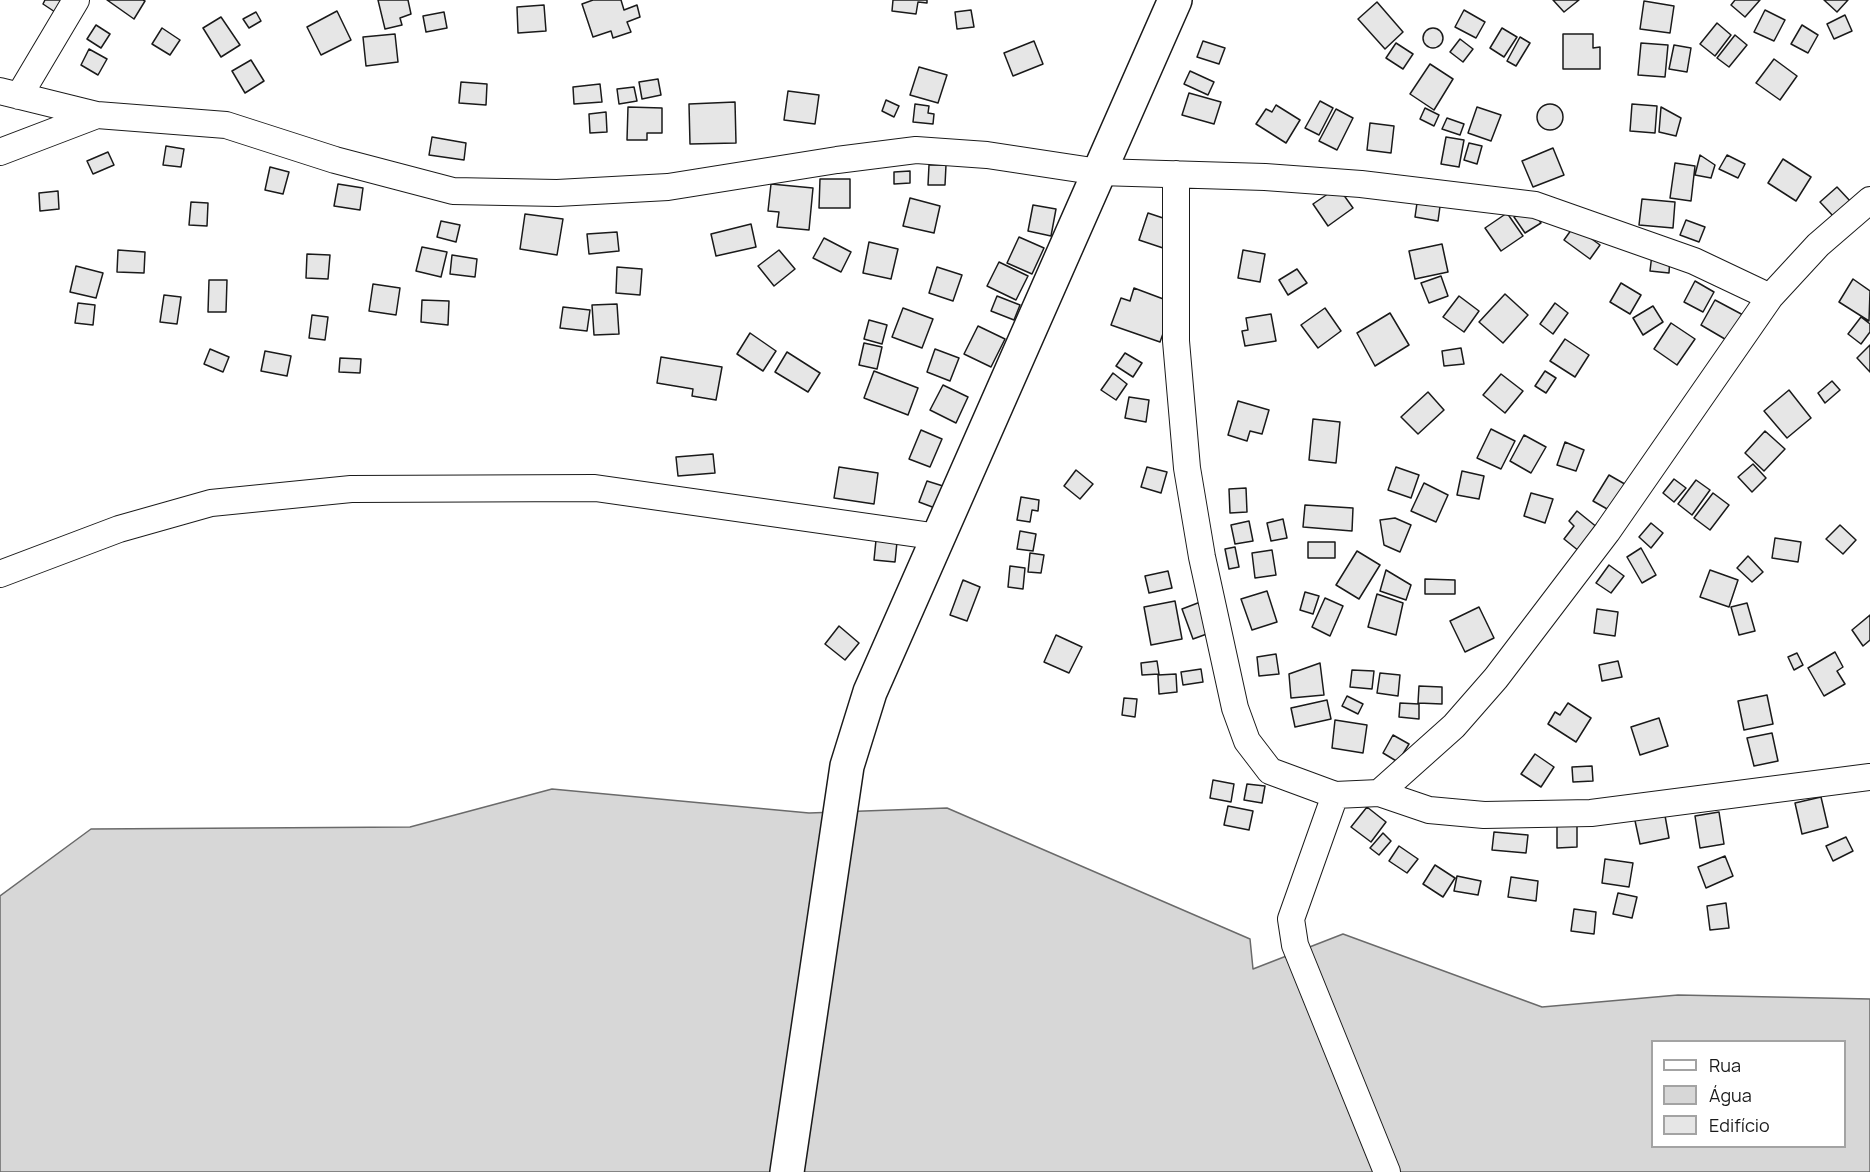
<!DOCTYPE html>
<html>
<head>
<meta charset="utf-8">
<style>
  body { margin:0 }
  #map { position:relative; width:1870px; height:1172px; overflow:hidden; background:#fff; font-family:Manrope,sans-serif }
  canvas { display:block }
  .legend { position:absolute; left:1651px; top:1040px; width:195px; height:108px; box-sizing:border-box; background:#fff; border:2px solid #a3a3a3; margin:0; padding:8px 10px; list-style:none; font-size:18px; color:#1a1a1a }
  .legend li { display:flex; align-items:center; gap:12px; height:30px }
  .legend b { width:30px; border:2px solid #a3a3a3 }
</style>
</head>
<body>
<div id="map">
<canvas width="1870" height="1172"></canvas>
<ul class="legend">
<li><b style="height:8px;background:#fff"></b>Rua</li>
<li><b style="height:16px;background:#d7d7d7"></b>Água</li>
<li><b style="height:16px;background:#e6e6e6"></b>Edifício</li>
</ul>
</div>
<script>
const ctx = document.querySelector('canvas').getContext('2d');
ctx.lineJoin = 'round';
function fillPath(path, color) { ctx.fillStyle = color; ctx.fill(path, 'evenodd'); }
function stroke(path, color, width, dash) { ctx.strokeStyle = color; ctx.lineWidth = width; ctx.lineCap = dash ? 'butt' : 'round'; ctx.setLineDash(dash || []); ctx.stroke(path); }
const water = new Path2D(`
  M552 789 809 813 947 808 1250 939 1253 969 1343 934 1542 1007 1678 995 1870 999V1172H0V896L91 829 410 827ZM1652 1042H1844V1146H1652Z`);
const building = new Path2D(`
  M45 0H67L58 14 43 4Z
  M107 0H143L145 1 134 19Z
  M378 0H408L411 14 400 18 402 25 385 29Z
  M593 0H621L624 10 637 5 640 17 627 22 631 32 613 38 611 31 593 37 582 4Z
  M893 0H927V3L918 2 916 14 892 11Z
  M1553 0H1579L1564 12Z
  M1735 0H1760L1745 17 1731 5Z
  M1824 0H1848L1837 12Z
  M1644 1 1674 6 1670 33 1640 29Z
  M1377 2 1403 32 1385 49 1358 19Z
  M544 5 546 31 518 33 517 7Z
  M971 10 974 27 957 29 955 12Z
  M1464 10 1485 22 1476 38 1455 27Z
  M1765 10 1785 20 1774 41 1754 32Z
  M337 11 351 40 321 55 307 27Z
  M256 12 261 21 249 28 243 19Z
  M444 12 447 28 426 32 423 16Z
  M1845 15 1852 31 1834 39 1827 24Z
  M221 17 240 45 221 57 203 28Z
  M1717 23 1731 35 1715 56 1700 44Z
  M96 25 110 34 101 48 87 39Z
  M1802 25 1818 35 1808 53 1791 44Z
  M1423 38a10 10 0 1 1 20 0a10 10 0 1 1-20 0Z
  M162 28 180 40 170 55 152 44Z
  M1502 28 1517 37 1504 57 1490 48Z
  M395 34 398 62 366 66 363 37Z
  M1563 34H1593V48L1600 47V69H1563Z
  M1735 35 1747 45 1729 67 1717 58Z
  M1520 37 1530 43 1516 66 1507 61Z
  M1460 39 1473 49 1463 62 1450 52Z
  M1034 41 1043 64 1013 76 1004 53Z
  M1203 41 1225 48 1219 64 1197 57Z
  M1396 43 1413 54 1403 69 1386 58Z
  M1641 43 1668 45 1665 77 1638 75Z
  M1674 45 1691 48 1687 72 1669 69Z
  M89 49 107 59 98 75 81 65Z
  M1774 59 1797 76 1780 100 1756 83Z
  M251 60 264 81 245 93 232 71Z
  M1430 64 1453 79 1434 110 1410 94Z
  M919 67 947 75 938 103 910 95Z
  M1190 71 1214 82 1208 95 1184 84Z
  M658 79 661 95 642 99 639 82Z
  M461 82 487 84 486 105 459 103Z
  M600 84 602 102 574 104 573 87Z
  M634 87 637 101 619 104 617 89Z
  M788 91 819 95 815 124 784 120Z
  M1189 93 1221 102 1214 124 1182 115Z
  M886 100 899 106 894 117 882 111Z
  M1320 101 1333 108 1319 135 1305 128Z
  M735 102 736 143 690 144 689 104Z
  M1537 117a13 13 0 1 1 26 0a13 13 0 1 1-26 0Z
  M915 104 929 106 928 113 934 114 933 124 913 122Z
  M1632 104 1657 106 1655 133 1630 131Z
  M1276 105 1300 120 1286 143 1256 124 1266 109 1272 112Z
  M628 107 662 108V133H647V140H627Z
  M1477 107 1501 115 1491 141 1468 133Z
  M1661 107 1681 118 1676 136 1659 132Z
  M1425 108 1439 115 1434 126 1420 119Z
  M1336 109 1353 118 1337 150 1319 141Z
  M606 112 607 132 590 133 589 114Z
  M1447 118 1464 124 1460 135 1442 129Z
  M1370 123 1394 126 1391 153 1367 150Z
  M432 137 466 143 464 160 429 155Z
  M1446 137 1464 140 1459 167 1441 164Z
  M1469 143 1482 146 1477 164 1464 160Z
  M166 146 184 149 181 167 163 165Z
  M1553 148 1564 175 1533 187 1522 161Z
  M108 152 114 165 93 174 87 161Z
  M1700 155 1715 165 1711 178 1695 175Z
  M1727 155 1745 164 1738 178 1719 169Z
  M1783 159 1811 177 1796 201 1768 183Z
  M1675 163 1695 166 1691 201 1670 198Z
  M929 165H946L945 185H928Z
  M270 167 289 172 283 194 265 190Z
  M910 171V183L894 184V172Z
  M820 179H850V208H819Z
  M338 184 363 188 360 210 334 206Z
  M771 184 813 188 809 230 777 227 779 212 768 211Z
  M1338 187 1353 208 1328 226 1313 204Z
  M1837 187 1851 202 1834 217 1820 202Z
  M58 191 59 209 40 211 39 193Z
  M1418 196 1441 199 1438 221 1415 217Z
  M910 198 940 206 934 233 903 226Z
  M1642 199 1675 202 1673 228 1639 225Z
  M191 202 208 203 207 226 189 225Z
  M1033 205 1056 209 1051 236 1028 231Z
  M1530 207 1541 223 1525 233 1514 217Z
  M1148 213 1172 221 1163 248 1139 240Z
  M1507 213 1523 236 1501 251 1485 228Z
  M525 214 563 219 557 255 520 249Z
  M1686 220 1705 227 1699 242 1680 235Z
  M441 221 460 225 456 242 437 237Z
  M751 224 756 247 716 256 711 234Z
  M1574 226 1600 245 1590 259 1564 240Z
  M617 232 619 251 589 254 587 234Z
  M1019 237 1044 248 1032 274 1007 263Z
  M824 238 851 252 841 272 813 258Z
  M869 242 898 249 891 279 863 273Z
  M1442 244 1448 272 1415 279 1409 251Z
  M422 247 447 252 441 277 416 271Z
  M118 250 145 252 144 273 117 272Z
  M779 250 795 269 774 286 758 266Z
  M1243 250 1265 254 1260 282 1238 278Z
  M307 254 330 255 328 279 306 278Z
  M1652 254 1670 256 1669 273 1650 271Z
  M452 255 477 259 475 277 450 274Z
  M999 262 1028 276 1016 300 987 286Z
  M76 266 103 273 96 298 70 292Z
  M617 267 642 269 640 295 616 293Z
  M937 267 962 275 953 301 929 293Z
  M1297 269 1307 283 1288 295 1279 280Z
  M1441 276 1448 296 1429 303 1421 283Z
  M1853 279 1870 291 1869 321 1839 302Z
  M209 280H227L226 312H208Z
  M1695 281 1714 292 1703 312 1684 302Z
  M1621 283 1641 295 1630 314 1610 302Z
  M373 284 400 288 396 315 369 311Z
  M1134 288 1174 303 1160 342 1111 325 1121 298 1130 301Z
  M1505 294 1528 315 1503 343 1479 322Z
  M164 295 181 297 177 324 160 322Z
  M997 296 1020 305 1014 320 991 311Z
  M1459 296 1479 311 1464 332 1443 317Z
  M422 300 449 301 448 325 421 322Z
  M1715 300 1745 316 1730 342 1701 325Z
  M78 303 95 305 93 325 75 323Z
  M1555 303 1568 313 1553 334 1540 324Z
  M617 304 619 334 594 335 592 305Z
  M1653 306 1663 322 1643 335 1633 318Z
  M563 307 590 310 587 331 560 328Z
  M903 308 933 319 922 348 892 337Z
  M1325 308 1341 331 1318 348 1301 325Z
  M1390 313 1409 345 1375 366 1357 333Z
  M1271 314 1276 341 1245 346 1242 331 1248 330 1246 318Z
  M312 315 328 317 325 340 309 338Z
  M1861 317 1870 324V332L1861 344 1848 334Z
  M869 320 887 325 882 344 864 339Z
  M1671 323 1695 339 1677 365 1654 349Z
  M978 326 1005 339 991 367 964 354Z
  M750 333 776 351 763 371 737 354Z
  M1565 339 1589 355 1575 377 1550 361Z
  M864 343 882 347 877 369 859 365Z
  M1870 345V372L1857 358Z
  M1461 348 1464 364 1444 366 1442 351Z
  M210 349 229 357 223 372 204 364Z
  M935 349 959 358 950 381 927 372Z
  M265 351 291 356 287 376 261 371Z
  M787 352 820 373 808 392 775 372Z
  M1125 353 1142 363 1133 377 1116 366Z
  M661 357 722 367 716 400 692 396 693 389 657 383Z
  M340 358 361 359 360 373 339 372Z
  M874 371 918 388 908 415 864 398Z
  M1545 371 1556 378 1546 393 1535 386Z
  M1113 373 1127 384 1116 400 1101 390Z
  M1501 374 1523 391 1505 413 1483 395Z
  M1832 381 1840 390 1825 403 1818 393Z
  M943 385 968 397 956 423 930 410Z
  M1789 390 1811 418 1787 438 1764 411Z
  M1428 392 1444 410 1418 434 1401 417Z
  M1129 397 1149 400 1146 422 1125 418Z
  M1238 401 1269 410 1262 434 1250 431 1247 441 1228 435Z
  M1313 419 1340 422 1336 463 1309 460Z
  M1491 429 1515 441 1501 469 1477 458Z
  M921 430 942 439 930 467 909 459Z
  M1765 431 1785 449 1764 471 1745 453Z
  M1524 435 1546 447 1531 473 1510 461Z
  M1565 442 1584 450 1576 471 1557 465Z
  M713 454 715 473 678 476 676 457Z
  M1753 464 1766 478 1752 492 1738 477Z
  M839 467 878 473 874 504 834 498Z
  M1147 467 1167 472 1161 493 1141 487Z
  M1396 467 1419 475 1411 498 1388 490Z
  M1076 470 1093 484 1080 499 1064 486Z
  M1462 471 1484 476 1479 499 1457 495Z
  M1609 475 1630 487 1616 514 1593 501Z
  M1674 479 1686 488 1674 502 1663 493Z
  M1696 480 1710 490 1692 515 1678 504Z
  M927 481 943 486 935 508 919 502Z
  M1424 483 1448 495 1436 522 1411 511Z
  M1246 488 1247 512 1230 513 1229 489Z
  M1531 493 1553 499 1545 523 1524 516Z
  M1713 493 1729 505 1710 530 1694 518Z
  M1021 497 1039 500 1038 511 1032 510 1030 522 1017 520Z
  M1305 505 1353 508 1352 531 1303 527Z
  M1577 511 1598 528 1579 551 1564 539 1574 526 1569 521Z
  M1395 518 1411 525 1400 552 1384 545 1380 520Z
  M1283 519 1287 538 1271 541 1267 523Z
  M1249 521 1253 541 1235 544 1231 525Z
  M1651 523 1663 533 1651 548 1639 537Z
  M1840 525 1856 540 1843 554 1826 539Z
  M1020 531 1036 534 1033 551 1017 549Z
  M1775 538 1801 542 1798 562 1772 558Z
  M876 540 897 542 895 562 874 560Z
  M1308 542H1335V558H1308Z
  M1235 547 1239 567 1229 569 1225 549Z
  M1641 548 1656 575 1642 583 1627 557Z
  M1272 550 1276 575 1255 578 1252 553Z
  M1357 551 1380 565 1359 599 1336 585Z
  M1030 553 1044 555 1041 573 1028 572Z
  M1748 556 1763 572 1752 582 1737 568Z
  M1609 565 1624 576 1611 593 1596 583Z
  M1010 566 1025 568 1023 589 1008 587Z
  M1386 570 1411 585 1406 600 1380 591Z
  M1710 570 1738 580 1729 607 1700 597Z
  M1168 571 1172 588 1149 593 1145 576Z
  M1425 579 1455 580V594H1425Z
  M963 580 980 587 967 621 950 615Z
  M1267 591 1277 622 1252 630 1241 599Z
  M1305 592 1319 596 1313 614 1300 610Z
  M1377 594 1403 603 1396 635 1368 627Z
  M1325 598 1343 606 1330 636 1312 627Z
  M1175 601 1182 639 1151 645 1144 607Z
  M1203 601 1215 631 1193 639 1182 609Z
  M1747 603 1755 631 1739 635 1731 607Z
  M1479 607 1494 638 1465 652 1450 621Z
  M1597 609 1618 612 1615 636 1594 633Z
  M1870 615V640L1863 646 1852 630Z
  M839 626 859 643 845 660 825 644Z
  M1056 635 1082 647 1069 673 1044 662Z
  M1835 652 1843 667 1837 671 1845 684 1824 696 1808 668Z
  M1797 653 1803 665 1794 670 1788 657Z
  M1276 654 1279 674 1259 676 1257 657Z
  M1157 661 1159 674 1142 675 1141 663Z
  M1618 661 1622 677 1602 681 1599 665Z
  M1320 663 1324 695 1291 698 1289 674Z
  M1201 669 1203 682 1183 685 1181 672Z
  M1352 670 1374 671 1372 689 1350 687Z
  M1380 673 1400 675 1398 696 1377 693Z
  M1176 674 1177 692 1159 694 1158 675Z
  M1419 686 1442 687V704L1418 703Z
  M1767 695 1773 724 1744 730 1738 701Z
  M1347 696 1363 704 1358 714 1342 706Z
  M1124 698 1137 699 1135 717 1122 715Z
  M1327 700 1331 719 1295 727 1291 708Z
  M1400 703 1419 704V719L1399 717Z
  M1568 703 1591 718 1576 742 1548 724 1555 712 1560 715Z
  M1659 718 1668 746 1640 755 1631 727Z
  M1335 720 1367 725 1363 753 1332 748Z
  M1772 733 1778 761 1754 766 1747 738Z
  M1393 735 1409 744 1398 762 1383 753Z
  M1535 754 1554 767 1541 787 1521 774Z
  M1592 766 1593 781 1573 782 1572 767Z
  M1213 780 1234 784 1231 802 1210 798Z
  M1247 784 1265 786 1262 803 1244 800Z
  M1821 797 1828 827 1802 834 1795 803Z
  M1228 806 1253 811 1249 830 1224 825Z
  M1367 807 1386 822 1371 842 1351 827Z
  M1664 810 1669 838 1640 844 1634 816Z
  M1719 812 1724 844 1700 848 1695 816Z
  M1577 822V847L1557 848V823Z
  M1494 832 1528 835 1526 853 1492 850Z
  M1383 833 1391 841 1379 855 1370 848Z
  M1846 837 1853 851 1833 861 1826 846Z
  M1399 846 1418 859 1407 873 1389 861Z
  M1725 856 1733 876 1706 888 1698 867Z
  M1605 859 1633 863 1629 887 1602 883Z
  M1435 865 1455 878 1443 897 1423 884Z
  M1457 876 1481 881 1478 895 1454 891Z
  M1511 877 1538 881 1536 901 1508 897Z
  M1618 893 1637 897 1632 918 1613 914Z
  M1726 903 1729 928 1710 930 1707 906Z
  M1574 909 1596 912 1594 934 1571 931Z`);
const street = new Path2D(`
  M0 91 97 115
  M19 96 76 0
  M0 152 97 115 226 125 335 160 453 191 557 193 668 187 837 160 916 150 987 155 1099 172 1265 177 1361 184 1535 205 1694 261 1770 297 1818 245 1870 200
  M1176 174V341L1187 468 1202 557 1235 708 1247 741 1270 771 1335 795 1379 793
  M1770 297 1607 532 1496 678 1454 726 1379 793 1429 810 1484 815 1591 813 1870 777
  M0 574 119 529 211 503 351 489 595 488 939 537
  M1335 795 1291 919 1295 945 1387 1172`);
const secondary = new Path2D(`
  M787 1172 847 766 870 692 1175 0`);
fillPath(water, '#d7d7d7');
stroke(water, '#6a6a6a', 1.5);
fillPath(building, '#e6e6e6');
stroke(building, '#1a1a1a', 1.5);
stroke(street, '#1a1a1a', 28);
stroke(secondary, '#1a1a1a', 36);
stroke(street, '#fff', 26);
stroke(secondary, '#fff', 33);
</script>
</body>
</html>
